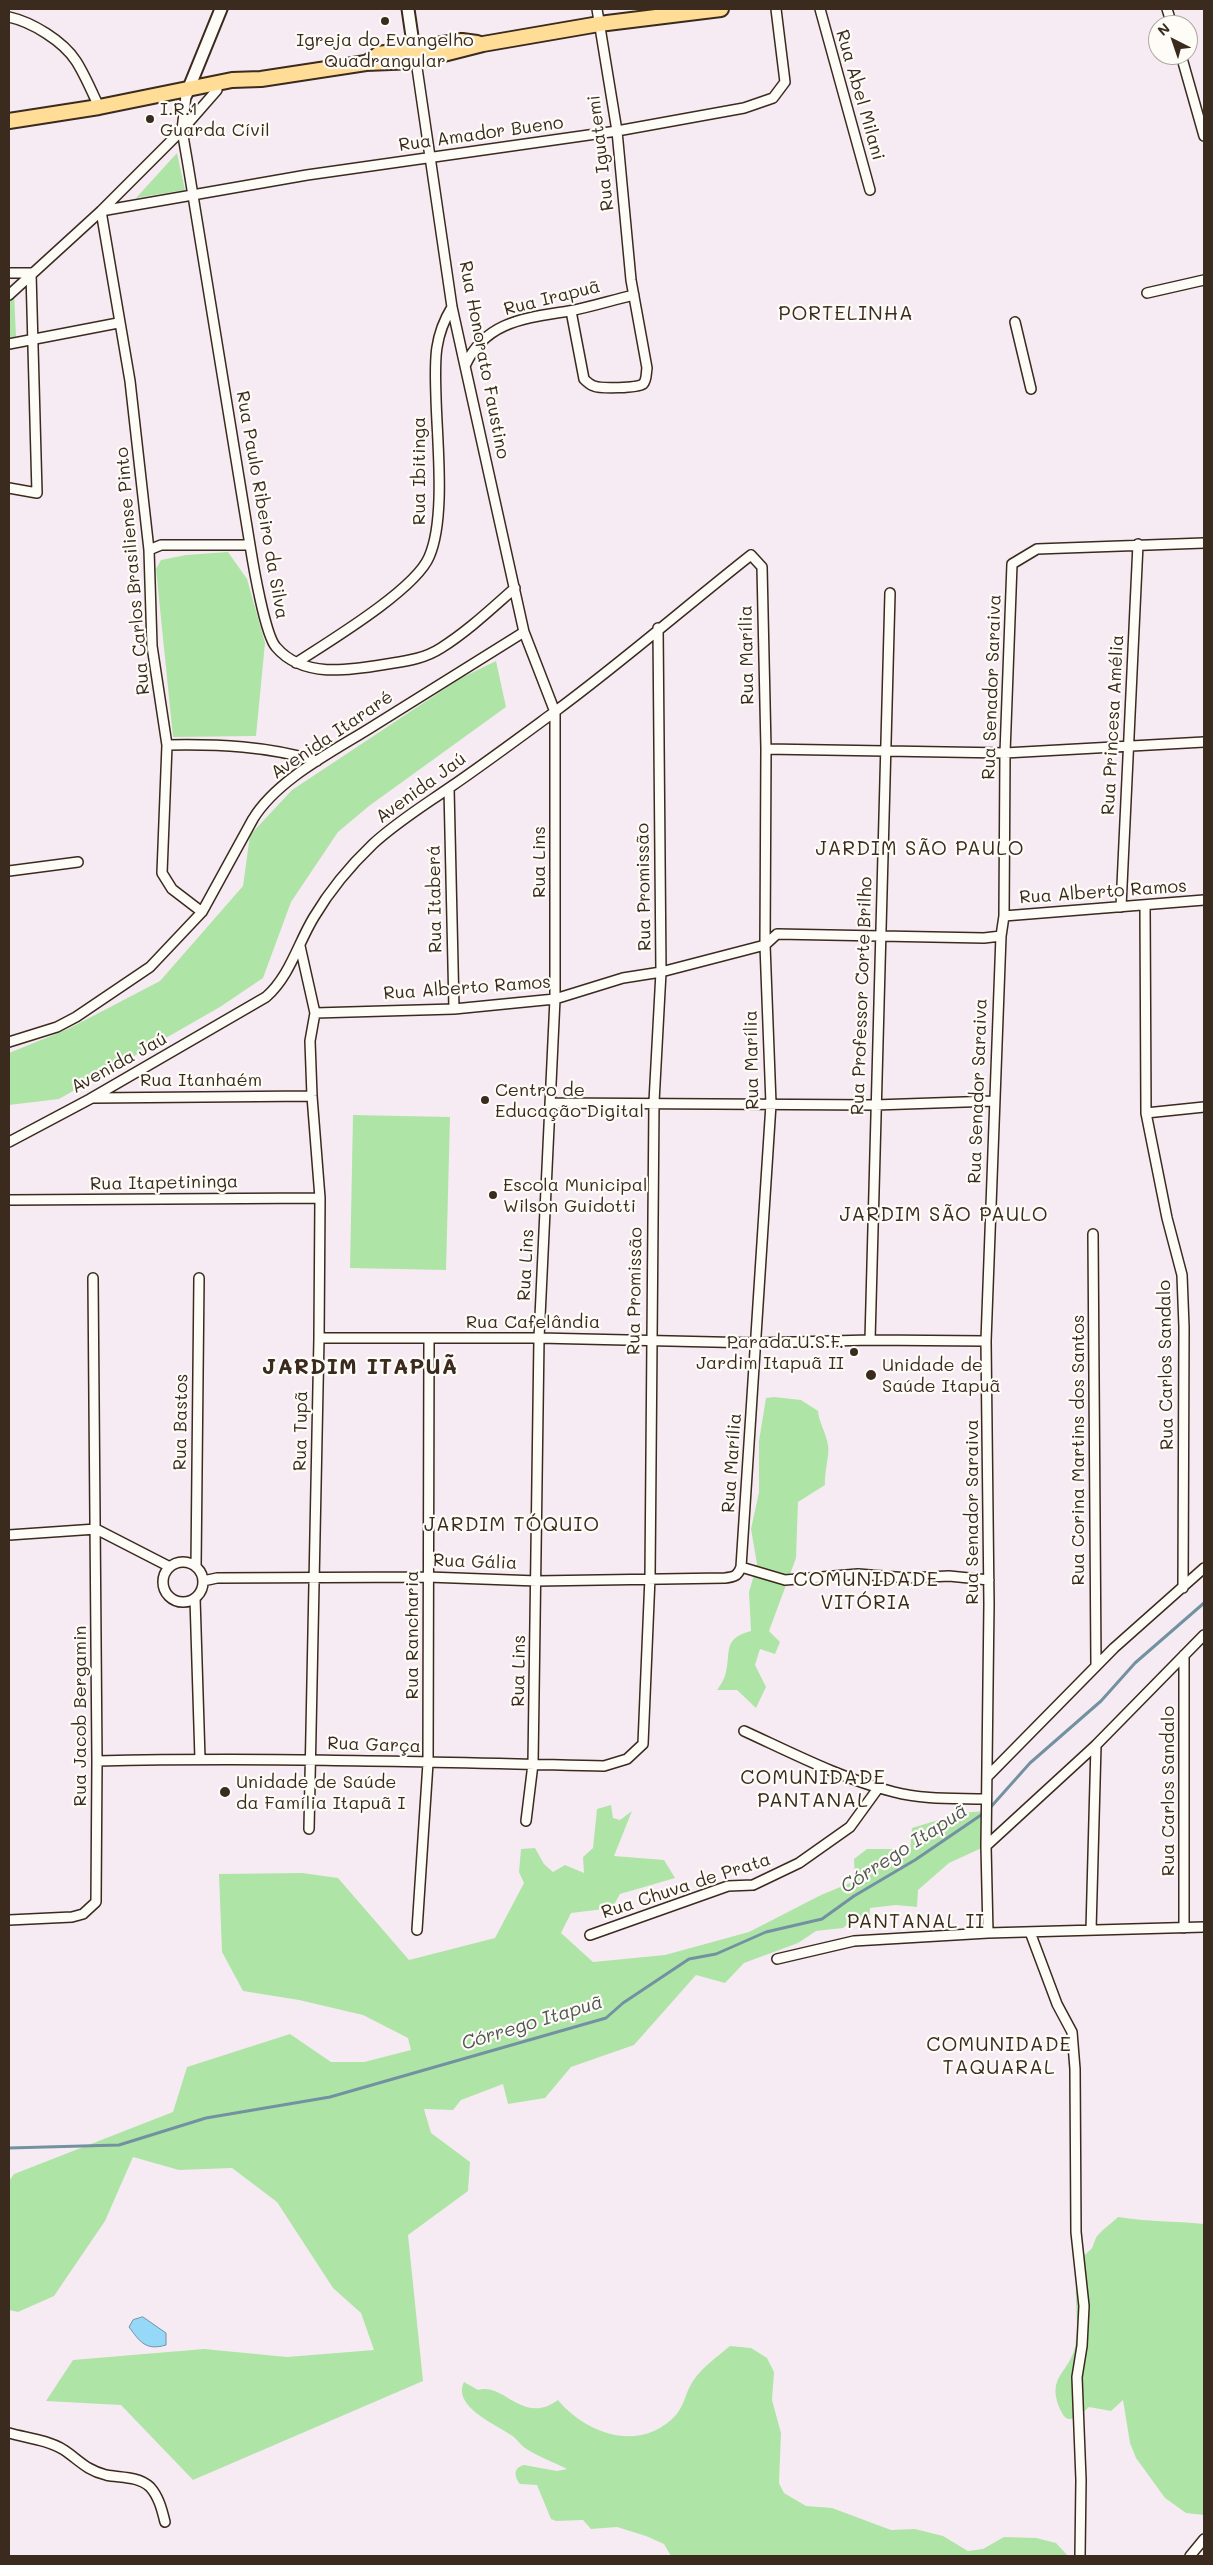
<!DOCTYPE html>
<html>
<head>
<meta charset="utf-8">
<style>
  body { margin:0 }
  #map { position:relative; width:1213px; height:2565px; overflow:hidden; background:#f7ebf3; font-family:Mali,sans-serif }
  canvas { display:block }
  .frame { position:absolute; inset:0; border:10px solid #3b2a1e; pointer-events:none }
  .north { position:absolute; left:1148px; top:15px; width:50px; height:50px; box-sizing:border-box; background:#fdfcf7; border:1px solid #afa8a0; border-radius:50%; rotate:319deg; font-size:14px; font-weight:700; line-height:20px; text-align:center; color:#3b2a1e }
  .north::after { content:''; display:block; margin:auto; width:18px; height:22px; background:#3b2a1e; clip-path:polygon(50% 0,100% 100%,50% 72%,0 100%) }
</style>
</head>
<body>
<div id="map">
<canvas width="1213" height="2565"></canvas>
<div class="frame"></div>
<div class="north">N</div>
</div>
<script>
const ctx = document.querySelector('canvas').getContext('2d');
ctx.lineJoin = 'round';
function fillPath(path, color) { ctx.fillStyle = color; ctx.fill(path, 'evenodd'); }
function stroke(path, color, width, dash) { ctx.strokeStyle = color; ctx.lineWidth = width; ctx.lineCap = dash ? 'butt' : 'round'; ctx.setLineDash(dash || []); ctx.stroke(path); }
function write(font, color, halo, rows, align = 'center') {
  ctx.font = font + ' Mali,sans-serif'; ctx.lineWidth = 4.5; ctx.setLineDash([]); ctx.textBaseline = 'middle'; ctx.strokeStyle = halo; ctx.fillStyle = color; for (const [text, x, y, turn = 0] of rows) {
    ctx.save(); ctx.translate(x, y); ctx.rotate((+turn || 0) * Math.PI / 180); ctx.textAlign = isNaN(turn) ? turn : align; if (halo) ctx.strokeText(text, 0, 0); ctx.fillText(text, 0, 0); ctx.restore();
  }
}
const green = new Path2D(`
  M177 153 185 190 136 198Z
  M14 292 16 337 9 338V298Z
  M228 552 247 579 265 643 256 736 173 737 156 569 161 560 186 555Z
  M496 661 506 707 369 806 338 832 291 902 263 978 220 1007 59 1099 9 1105V1053L68 1029 160 981 243 886 250 835 292 790 461 678Z
  M353 1115 450 1117 446 1270 350 1268Z
  M774 1397 801 1400 818 1411C819 1423 826 1432 828 1445 830 1455 824 1472 825 1485L798 1502 796 1558 769 1631 780 1642 775 1654 760 1649 755 1665 766 1687 756 1708 737 1690H717C720 1686 723 1681 725 1676 732 1652 721 1639 751 1631L749 1592 757 1564 751 1529 759 1492V1441L766 1398Z
  M611 1805 613 1818 620 1820 632 1811 614 1856 664 1860 675 1878 620 1894 612 1908 571 1913 561 1933 593 1962 665 1955 749 1932 821 1895 855 1881 854 1859 867 1849H894L889 1856 898 1860 910 1851 912 1828 961 1813 986 1811V1846L949 1863 918 1890 917 1907 896 1905 870 1908 869 1922H850L843 1928 816 1931 798 1943 744 1963 725 1983 696 1975 634 2045 571 2067 545 2098 508 2104 503 2084 461 2100 453 2110 424 2109 431 2133 470 2162 468 2191 408 2235 423 2381 193 2480 121 2405 46 2401 73 2360 204 2349 287 2357 374 2350 361 2313 333 2288 277 2202 232 2168 179 2170 133 2157 105 2221 54 2296 18 2312 9 2310V2181L14 2174 173 2112 187 2067 290 2034 331 2062H364L411 2050 408 2038 363 2015 299 2000 243 1991 222 1952 219 1874 302 1873 338 1878 409 1960 495 1938 524 1883 519 1872 521 1849 535 1848 544 1864 553 1872 565 1865 584 1873 583 1857 593 1848 597 1809Z
  M1118 2217C1147 2222 1175 2221 1204 2224V2515L1186 2513 1165 2498 1136 2458 1130 2443 1123 2400 1111 2411 1089 2407C1082 2413 1069 2427 1062 2413 1044 2377 1069 2374 1075 2347 1081 2318 1070 2287 1081 2260 1083 2255 1089 2252 1092 2248 1094 2244 1095 2238 1098 2235 1104 2228 1112 2223 1118 2217Z
  M730 2346 751 2348 767 2358 774 2372 772 2400 781 2433 779 2483 784 2493 806 2506 832 2508 891 2530 915 2529 943 2536 968 2551 983 2549 1004 2537 1036 2538 1056 2543 1068 2556H671L664 2544 646 2536 617 2527 591 2529 583 2520 556 2521 551 2519 537 2485 520 2484C514 2476 513 2468 524 2465L557 2471 567 2469C554 2462 538 2457 525 2448 520 2444 516 2438 511 2435 495 2424 452 2406 464 2382L478 2390C504 2382 523 2426 558 2400 587 2435 641 2453 676 2415 684 2406 686 2391 693 2381 702 2367 717 2357 730 2346Z`);
const water = new Path2D(`
  M143 2317 166 2333V2345C146 2351 140 2342 129 2327L133 2320Z`);
const stream = new Path2D(`
  M989 1809 1030 1763 1101 1701 1135 1663 1204 1603
  M9 2148 119 2145 206 2118 330 2097 606 2018 623 2003 689 1959 716 1954 766 1932 822 1919 854 1896 915 1860 984 1813`);
const minor = new Path2D(`
  M820 9 870 190
  M1167 9 1172 25
  M9 17C32 22 63 41 76 61 85 75 92 92 99 107
  M1181 55 1204 136
  M416 61 452 307 465 366 524 632 555 712V999L539 1338 533 1764 526 1821
  M186 96 182 130 188 165 250 545C253 564 265 635 276 647 303 679 351 670 387 664 406 661 424 659 441 648 468 631 491 609 515 588
  M101 211 307 175 617 131 744 108 773 98 785 82 776 9
  M101 211 130 381 149 550 152 646 167 745 162 873 172 889 202 912
  M9 273H31
  M1147 293 1204 280
  M9 295 101 211 182 130 217 90
  M571 311 584 379C587 382 590 385 594 386 601 389 637 388 643 384 647 380 646 373 647 368L631 280 617 131 597 9
  M1015 322 1031 389
  M9 344 118 323
  M465 366C485 321 526 318 569 311 591 307 612 300 634 295
  M9 488 37 493 31 273
  M149 550 161 545H250
  M296 663C328 642 415 590 429 557 446 519 437 441 436 398 435 362 433 338 452 307
  M167 745C218 744 268 746 317 761
  M766 749 1005 753 1204 742
  M449 788 454 1009
  M9 871 78 862
  M1145 905 1146 1113 1167 1218 1182 1275 1184 1327 1183 1588
  M1121 907 1138 544
  M1004 916 1204 900
  M300 946 315 1013 310 1041 312 1096 320 1198 319 1338 309 1829
  M315 1013 454 1009 555 999 623 978 661 972 765 945 777 934 984 938 1001 936
  M9 1042 57 1027 76 1017 150 967 202 912 253 819C278 778 336 750 375 725 425 694 474 663 524 632
  M93 1098 312 1096
  M550 1103 875 1105 994 1101
  M1146 1113 1204 1107
  M9 1142 90 1099 266 997C290 976 298 943 314 917 330 890 351 865 373 844 397 822 423 806 449 788 484 764 519 738 553 713 621 663 685 607 751 555L762 567 766 749 765 945 771 1104 741 1567C738 1576 734 1577 725 1578L537 1581 428 1577 217 1578 203 1581
  M9 1200 320 1198
  M1093 1234 1096 1666
  M319 1338H539L757 1343 870 1340 986 1341
  M870 1340 890 593
  M9 1535 96 1529 170 1567
  M163 1582a20 20 0 1 1 40 0a20 20 0 1 1-40 0Z
  M196 1567 199 1278
  M741 1567 785 1580 858 1574 908 1578 949 1576 989 1580
  M195 1598 200 1759
  M1184 1655V1928
  M744 1731C792 1753 842 1779 894 1792 924 1800 956 1798 986 1799
  M97 1761C266 1757 435 1762 604 1766L627 1759 643 1744 650 1577 654 1102 661 972 658 628
  M987 1777 1114 1648 1204 1568
  M986 1846 1096 1745 1204 1635
  M9 1920 72 1917 83 1914 96 1902 97 1761 93 1278
  M417 1930 428 1763 429 1339
  M1091 1930 1096 1745
  M1030 1932 1057 2004 1072 2032 1075 2069 1076 2232 1084 2306 1082 2346 1077 2377 1081 2480 1080 2556
  M988 1933 986 1846 989 1604 986 1341 1001 936 1004 916 1005 753 1012 564 1037 549 1204 543
  M590 1935 728 1886 753 1885 799 1863 850 1827 879 1787
  M777 1959 854 1941 988 1933 1204 1927
  M9 2433C27 2438 48 2440 64 2450 79 2460 86 2470 106 2475 121 2478 138 2476 150 2487 159 2497 162 2510 165 2522
  M1190 2556 1204 2539`);
const tertiary = new Path2D(`
  M408 9 415 57
  M186 95 221 9`);
const primary = new Path2D(`
  M368 62 379 54 462 41 477 43
  M9 121 99 107 232 80 261 79 366 63 416 61 483 44 599 24 721 9`);
const markers = [
  [385,21,5,"#3b2a1e"],
  [150,119,5,"#3b2a1e"],
  [485,1100,5,"#3b2a1e"],
  [493,1195,5,"#3b2a1e"],
  [854,1352,5,"#3b2a1e"],
  [871,1375,6,"#3b2a1e"],
  [225,1792,6,"#3b2a1e"]
];
const poiNames = [
  ["Igreja do Evangelho",385,40,"center"],
  ["Quadrangular",385,61,"center"],
  ["I.R.1",160,109],
  ["Guarda Cívil",160,130],
  ["Centro de",495,1090],
  ["Educação Digital",495,1111],
  ["Escola Municipal",503,1185],
  ["Wilson Guidotti",503,1206],
  ["Parada U.S.F.",844,1342,"right"],
  ["Jardim Itapuã II",844,1363,"right"],
  ["Unidade de",882,1365],
  ["Saúde Itapuã",882,1386],
  ["Unidade de Saúde",236,1782],
  ["da Família Itapuã I",236,1803]
];
const streetNames = [
  ["Rua Abel Milani",860,95,74],
  ["Rua Amador Bueno",481,134,-8],
  ["Rua Iguatemi",601,153,-97],
  ["Rua Irapuã",552,298,-14],
  ["Rua Honorato Faustino",484,360,79],
  ["Rua Ibitinga",419,471,-90],
  ["Rua Paulo Ribeiro da Silva",262,505,80],
  ["Rua Carlos Brasiliense Pinto",133,571,-95],
  ["Rua Marília",747,655,-91],
  ["Rua Senador Saraiva",992,687,-88],
  ["Rua Princesa Amélia",1113,725,-87],
  ["Avenida Itararé",332,735,-34],
  ["Avenida Jaú",421,788,-36],
  ["Rua Lins",539,862,-90],
  ["Rua Promissão",644,887,-91],
  ["Rua Alberto Ramos",1103,892,-4],
  ["Rua Itaberá",435,899,-91],
  ["Rua Alberto Ramos",467,988,-4],
  ["Rua Professor Corte Brilho",862,996,-88],
  ["Rua Marília",752,1060,-91],
  ["Avenida Jaú",119,1063,-29],
  ["Rua Itanhaém",201,1080],
  ["Rua Senador Saraiva",978,1091,-88],
  ["Rua Itapetininga",164,1183,-1],
  ["Rua Lins",526,1265,-87],
  ["Rua Promissão",635,1291,-89],
  ["Rua Cafelândia",533,1322],
  ["Rua Carlos Sandalo",1166,1365,-91],
  ["Rua Bastos",181,1422,-89],
  ["Rua Tupã",301,1431,-89],
  ["Rua Corina Martins dos Santos",1078,1450,-90],
  ["Rua Marília",732,1463,-86],
  ["Rua Senador Saraiva",972,1512,-90],
  ["Rua Gália",475,1562,2],
  ["Rua Rancharia",412,1635,-90],
  ["Rua Lins",519,1671,-89],
  ["Rua Jacob Bergamin",80,1716,-90],
  ["Rua Garça",374,1745,2],
  ["Rua Carlos Sandalo",1168,1791,-90],
  ["Rua Chuva de Prata",686,1886,-18]
];
const waterNames = [
  ["Córrego Itapuã",904,1849,-33],
  ["Córrego Itapuã",532,2023,-17]
];
const quarterNames = [
  ["PORTELINHA",846,314],
  ["JARDIM SÃO PAULO",920,849],
  ["JARDIM SÃO PAULO",944,1215],
  ["JARDIM TÓQUIO",512,1525],
  ["COMUNIDADE",866,1580],
  ["VITÓRIA",866,1603],
  ["COMUNIDADE",813,1778],
  ["PANTANAL",813,1801],
  ["PANTANAL II",916,1922],
  ["COMUNIDADE",999,2045],
  ["TAQUARAL",999,2068]
];
const districtNames = [
  ["JARDIM ITAPUÃ",360,1367]
];
fillPath(green, '#afe4a7');
fillPath(water, '#96d8f8');
stroke(water, '#7292a1', 1);
stroke(stream, '#7292a1', 3);
stroke(minor, '#3b2a1e', 12);
stroke(tertiary, '#3b2a1e', 15);
stroke(primary, '#3b2a1e', 18);
stroke(minor, '#fdfcf7', 9);
stroke(tertiary, '#fdfcf7', 11);
stroke(primary, '#ffdd96', 14);
for (const [x, y, r, color] of markers) { const dot = new Path2D(); dot.arc(x, y, r, 0, 2 * Math.PI); ctx.fillStyle = color; ctx.fill(dot); stroke(dot, '#fdfcf7', 2); }
write('18px', '#3b2a1e', '#fdfcf7', poiNames, 'left');
write('18px', '#3b2a1e', '#fdfcf7', streetNames);
write('italic 19px', '#525654', '#fdfcf7', waterNames);
ctx.letterSpacing = '1px';
write('20px', '#3b2a1e', '#fdfcf7', quarterNames);
ctx.letterSpacing = '0px';
ctx.letterSpacing = '1px';
write('bold 22px', '#3b2a1e', '#fdfcf7', districtNames);
ctx.letterSpacing = '0px';
</script>
</body>
</html>
